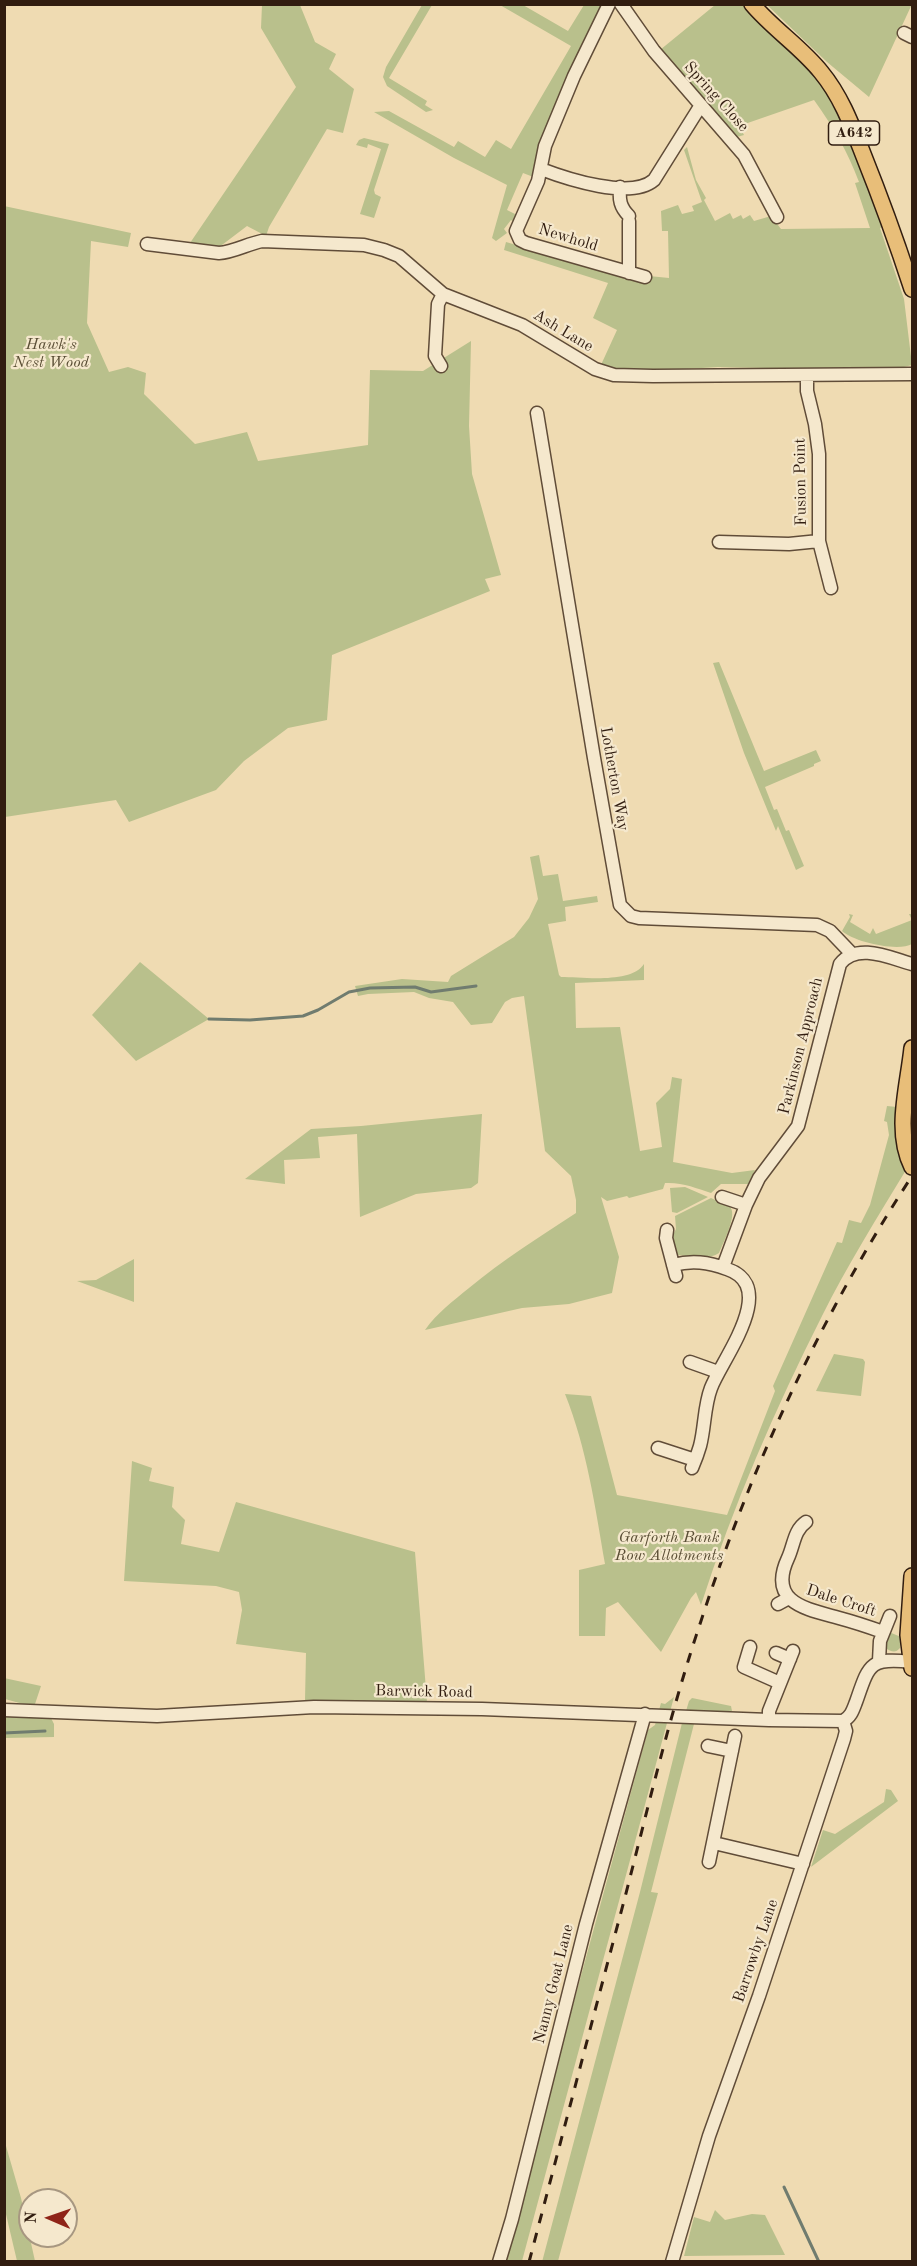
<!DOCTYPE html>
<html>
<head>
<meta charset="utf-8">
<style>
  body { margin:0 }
  #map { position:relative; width:917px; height:2266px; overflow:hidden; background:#efdbb2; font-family:"Old Standard TT",serif }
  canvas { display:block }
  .frame { position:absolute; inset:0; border:6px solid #311d10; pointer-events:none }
  .north { position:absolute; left:18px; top:2188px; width:60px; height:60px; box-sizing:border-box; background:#f5e8cd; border:2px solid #a79781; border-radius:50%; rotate:272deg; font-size:16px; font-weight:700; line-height:24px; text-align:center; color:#311d10 }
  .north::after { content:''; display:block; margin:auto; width:21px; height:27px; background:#8f2418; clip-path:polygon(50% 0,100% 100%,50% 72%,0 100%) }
</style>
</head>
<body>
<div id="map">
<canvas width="917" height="2266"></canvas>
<div class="frame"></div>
<div class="north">N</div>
</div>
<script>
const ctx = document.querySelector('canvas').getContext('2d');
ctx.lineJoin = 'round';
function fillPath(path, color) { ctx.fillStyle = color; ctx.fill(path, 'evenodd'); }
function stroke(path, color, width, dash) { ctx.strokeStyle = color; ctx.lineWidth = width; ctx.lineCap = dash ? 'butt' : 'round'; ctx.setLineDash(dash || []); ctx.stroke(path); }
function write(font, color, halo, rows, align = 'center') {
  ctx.font = font + ' "Old Standard TT",serif'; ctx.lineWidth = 4.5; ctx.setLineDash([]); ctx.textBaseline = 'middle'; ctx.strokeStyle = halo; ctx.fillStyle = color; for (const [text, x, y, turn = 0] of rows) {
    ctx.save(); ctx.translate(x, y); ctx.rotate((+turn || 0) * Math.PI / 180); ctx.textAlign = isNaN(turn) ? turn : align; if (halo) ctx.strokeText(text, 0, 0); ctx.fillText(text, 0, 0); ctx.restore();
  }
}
const green = new Path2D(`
  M912 4 869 97 827 62 767 5Z
  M262 5H300L315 42 336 54 329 69 354 89 343 133 327 129 269 227 266 236 247 226 218 248 190 243 296 87 261 28Z
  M422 5H432L389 78 427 101 425 105 433 110 426 112 387 86 383 77 386 67Z
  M500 5H523L568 31 584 5H605L536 178 523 173 507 210 519 216 516 223 511 220 504 229 507 233 496 241 492 238 507 185 454 158 374 112 389 111 454 147 458 141 485 157 496 140 511 149 571 46Z
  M715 5H744C767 31 801 56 821 83 851 124 864 180 882 227L880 228 904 299 912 365 904 367 813 369 718 367 652 371 600 367 617 330 593 318 608 283 504 250 506 242 649 284V276L669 278 668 231H662L661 211 678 205 682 214 694 211 692 206 702 202 684 150 687 147 696 180 706 198 704 200 715 221 730 213 733 219 741 215 743 219 750 215 754 221 771 216 781 229 870 228 855 183 859 182C847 150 834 128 814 100L739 126 744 135 737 137 660 50Z
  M364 138 389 144 374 190 375 194 381 197 374 218 360 214 381 149 368 144 367 148 356 145 359 140Z
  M4 206 131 233 128 247 91 241 87 323 109 372 128 367 146 373 144 394 195 444 247 432 258 461 368 445 370 370 423 371 471 341 469 426 472 474 501 575 485 579 490 591 332 655 327 720 288 728 244 761 216 790 129 822 116 800 5 817Z
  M719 662 764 771 816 750 821 761 814 764V766L765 787 774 810 777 809 786 831 789 830 804 866 796 870 778 826 776 831 744 753 713 663Z
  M539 855 543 876 558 874 563 901 597 896 598 902 565 907 566 921 548 924 559 975 561 977C583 977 631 984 644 964V980L575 983 576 1028 620 1027 640 1151 662 1147 656 1103 670 1089 672 1077 682 1079 673 1162 732 1173 755 1170 748 1184H721L711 1193C696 1188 682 1182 665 1183L663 1189 629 1198 627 1196 607 1201 601 1197 619 1257 612 1293 569 1304 522 1308 425 1330C437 1313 453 1301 469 1288 503 1260 539 1237 576 1213V1200L571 1176 545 1151 524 996 512 998 505 1002 492 1023 471 1025 453 1002 429 998 414 992 368 994 358 996 355 986 402 979 448 982 451 976 514 937 529 918 538 899 530 857Z
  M849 914 853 915 850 922 870 934 873 928 876 934 912 920 909 914H912V944C898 952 854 942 842 931L850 917Z
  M140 962 209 1019 136 1061 92 1015Z
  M887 1106 897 1107V1147L906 1170C877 1218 847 1266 822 1316 775 1409 733 1506 701 1605L696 1592 691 1598 661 1652 618 1602 606 1608 605 1636H579V1570L605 1564C595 1506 587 1449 565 1394L591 1396 617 1495 727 1515 775 1391 773 1386 837 1242 842 1243 849 1220 861 1223 870 1205 889 1135 887 1122 884 1121Z
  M482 1114 478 1183 471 1188 416 1194 360 1217 357 1134 318 1137 320 1158 284 1160 285 1184 245 1179 311 1129 361 1126Z
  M685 1187 708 1197 677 1213 672 1212 670 1188Z
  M711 1198C716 1201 724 1203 729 1206 739 1213 723 1243 719 1253 709 1260 689 1256 677 1255L674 1253 671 1239 676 1229 675 1216Z
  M134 1259V1302L77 1281 96 1280Z
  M834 1354 863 1359 865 1362 861 1396 816 1391Z
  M132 1461 152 1468 149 1481 174 1487 172 1507 185 1520 181 1544 219 1552 236 1502 415 1552 427 1702 305 1700 306 1653 236 1644 242 1610 239 1592 216 1586 124 1581Z
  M889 1632 901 1637 900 1648C895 1654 891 1651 885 1648Z
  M4 1678 41 1686 34 1707 5 1699Z
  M674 1697 522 2261 503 2262 648 1730 655 1725 661 1703 665 1704Z
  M692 1698 731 1706 732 1711H686L689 1701Z
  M5 1716 51 1718 54 1724V1737L5 1738Z
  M683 1719 694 1724 651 1892 658 1893 558 2261 542 2262 640 1892Z
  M886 1789 891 1790 898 1801 811 1867 823 1830 835 1834 884 1802Z
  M4 2139 21 2198 35 2261H17L5 2210Z
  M715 2210 725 2220 752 2214 765 2215 785 2255 684 2256 694 2217 710 2222Z`);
const stream = new Path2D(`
  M209 1019 250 1020 303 1016 318 1010 349 992 370 988 415 987 431 992 476 986
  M4 1733 45 1731
  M784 2187 819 2262`);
const minor = new Path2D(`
  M609 4 574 76 545 146 538 181 516 231 520 240 526 243 645 277
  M621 4 654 51 744 155 777 217
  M904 33 912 37
  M541 169C567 179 631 200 654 180L701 105
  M620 187C619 200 620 207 629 216
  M147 244 219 253C234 252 247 244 262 241L364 245 384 250 399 256 443 294 522 325 595 369 614 375 653 376 912 374
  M629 273V221
  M441 366 435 356 438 304 443 294
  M807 375V391L815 424 819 454V541L831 588
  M537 413 594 758 620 905 631 916 639 918 817 925 830 931 852 954
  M719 542 789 544 819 541
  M722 1197 746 1205
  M667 1230 666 1238 676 1276
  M673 1265C692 1260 708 1262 727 1269 780 1287 722 1359 711 1388 704 1406 705 1427 700 1446 698 1453 695 1461 692 1468
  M723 1267 746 1205 759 1178 798 1126 840 964C857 942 890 958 912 964
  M690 1362 718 1372
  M658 1448 695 1460
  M806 1522C794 1530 794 1545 788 1558 767 1603 807 1609 839 1618 854 1622 869 1627 883 1632
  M778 1604 789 1598
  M750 1647 744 1667 780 1683
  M776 1653 790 1659
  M879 1661 880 1641 890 1616
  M4 1710 157 1716 314 1707 482 1709 769 1720 843 1721
  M769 1720V1711L793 1651
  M843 1721C851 1717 853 1710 856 1702 869 1665 869 1657 911 1662
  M708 1746 732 1751
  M714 1843 803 1864
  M709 1862 735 1736
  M499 2262 512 2219 586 1924 645 1714
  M672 2262 709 2136 759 1996 844 1739 846 1731 843 1721`);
const major = new Path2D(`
  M752 4C773 29 801 47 821 72 841 96 852 126 863 154 881 199 897 243 912 289
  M912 1048C908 1087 894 1131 912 1167
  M912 1576 908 1635 912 1668`);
const rail = new Path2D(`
  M529 2262C561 2141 592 2021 624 1901 648 1808 670 1713 701 1621 752 1464 822 1314 912 1176`);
const shields = [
  [854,133,51]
];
const shieldNames = [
  ["A642",854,133]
];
const streetNames = [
  ["Spring Close",716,97,48],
  ["Newhold",568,238,17],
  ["Ash Lane",563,331,31],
  ["Fusion Point",801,482,-91],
  ["Lotherton Way",614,779,80],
  ["Parkinson Approach",801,1046,-76],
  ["Dale Croft",841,1601,18],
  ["Barwick Road",424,1692,1],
  ["Barrowby Lane",756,1951,-71],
  ["Nanny Goat Lane",554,1984,-76]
];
const parkNames = [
  ["Hawk's",51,345],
  ["Nest Wood",51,363],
  ["Garforth Bank",669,1538],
  ["Row Allotments",669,1556]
];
fillPath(green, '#b9c08c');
stroke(stream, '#707c6f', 3);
stroke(minor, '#604c38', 15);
stroke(major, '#311d10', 18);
stroke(minor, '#f5e8cd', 12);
stroke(major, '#e8be79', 15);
stroke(rail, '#311d10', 3, [10, 10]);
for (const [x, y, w] of shields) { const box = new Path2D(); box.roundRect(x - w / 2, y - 12, w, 24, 4.5); ctx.fillStyle = '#f5e8cd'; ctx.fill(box); stroke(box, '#311d10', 1.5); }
write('bold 15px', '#311d10', null, shieldNames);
write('16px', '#311d10', '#f5e8cd', streetNames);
write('italic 16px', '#5a4e35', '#f5e8cd', parkNames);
</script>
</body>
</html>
